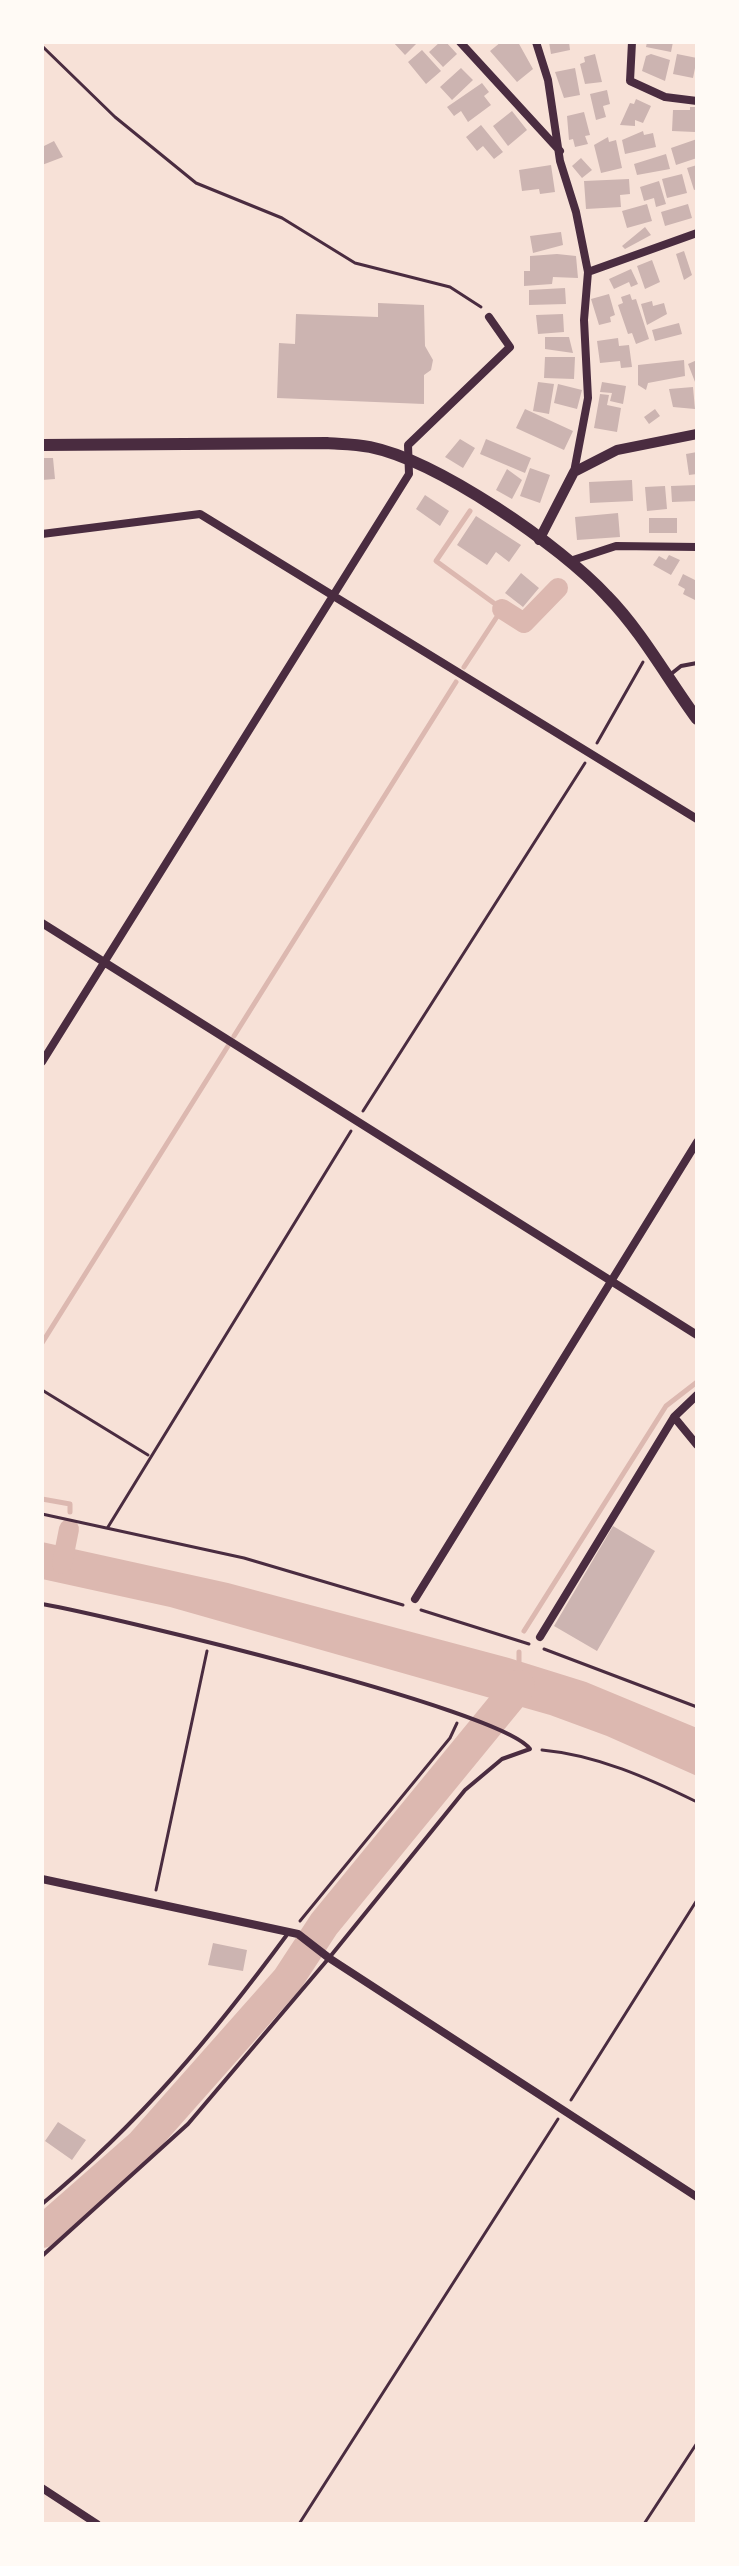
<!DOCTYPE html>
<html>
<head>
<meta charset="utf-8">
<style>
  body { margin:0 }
  #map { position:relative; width:739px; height:2566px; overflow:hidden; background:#f7e1d7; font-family:"Golos Text",sans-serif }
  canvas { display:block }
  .frame { position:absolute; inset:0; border:44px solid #fffaf5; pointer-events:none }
</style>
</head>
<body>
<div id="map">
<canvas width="739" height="2566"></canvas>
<div class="frame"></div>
</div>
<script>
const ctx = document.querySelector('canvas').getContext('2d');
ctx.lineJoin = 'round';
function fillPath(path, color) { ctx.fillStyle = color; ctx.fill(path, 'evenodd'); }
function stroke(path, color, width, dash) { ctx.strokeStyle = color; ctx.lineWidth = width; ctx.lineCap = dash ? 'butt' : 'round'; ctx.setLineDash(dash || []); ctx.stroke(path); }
const water = new Path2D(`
  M42 1542 228 1583 509 1658 586 1682 697 1728V1776L607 1736 550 1715 170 1607 42 1579Z`);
const stream = new Path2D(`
  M464 667 502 609 436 561 470 511
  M234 1036 456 682
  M42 1343 228 1046
  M42 1499 70 1504V1512
  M524 1631 666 1406 697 1382
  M519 1652V1667`);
const canal = new Path2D(`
  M502 609 524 623 558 588
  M62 1564 69 1529`);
const river = new Path2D(`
  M42 2232 141 2145 288 1979 324 1924 519 1686`);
const building = new Path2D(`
  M393 42H418L405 55Z
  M440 42H446L457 54 443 67 429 52Z
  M501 42H518L533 69 517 82 490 51Z
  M549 42H569L570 50 551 54Z
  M647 42H673L671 52 646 47Z
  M422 50 441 71 426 84 408 62Z
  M595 54 602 82 585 84 580 64 585 62 584 57Z
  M651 54 670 60 665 81 642 71 646 56Z
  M677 54 697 58 693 78 673 74Z
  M461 68 473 80 452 100 440 87Z
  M575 68 580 95 564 98 555 72Z
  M482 83 489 92 484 96 491 105 468 122 461 111 454 116 447 107Z
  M607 90 610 104 603 106 606 117 596 120 590 94Z
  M636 99 651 106 643 123 635 120V126L620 125 630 103 634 104Z
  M690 107H696L695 132 672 131 673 110H690Z
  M512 111 527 130 508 146 493 126Z
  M584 112 590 135 585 136 588 144 575 147 573 139 569 140 567 116Z
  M481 125 503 152 494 159 483 146 477 151 466 137Z
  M643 131 644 135 653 133 656 147 625 154 622 140Z
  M608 137 609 142 616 140 622 168 601 173 594 145Z
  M697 139V158L676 165 671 148Z
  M54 141 63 157 42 165V147Z
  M666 154 670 169 637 175 634 164Z
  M581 158 592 170 582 178 572 166Z
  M551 165 555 192 540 194 539 189 522 191 519 170Z
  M697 165V189L694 190 687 168Z
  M682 174 687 193 667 198 662 179Z
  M629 179 630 194 620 195 621 207 586 209 584 181Z
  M659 181 666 204 656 207 654 198 644 201 640 187Z
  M647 204 652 221 627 228 622 211Z
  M688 204 692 218 665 226 661 212Z
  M645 227 651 235 625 249 622 246Z
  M561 232 563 245 533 253 530 236Z
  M684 251 692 275 684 280 676 254Z
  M557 254 576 256 578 278 553 277 552 284 524 286V271H530V256Z
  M652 260 660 282 645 289 637 266Z
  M631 269 638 284 631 287 629 282 614 289 609 279Z
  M565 288 566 304 529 305V290Z
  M609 294 615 315 610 317 611 322 599 325 591 299Z
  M630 294 632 300 636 299 649 339 636 344 632 333 628 334 618 305 623 303 621 297Z
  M652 301 653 306 664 303 667 314 647 325 641 304Z
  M378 303 424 305 425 346 433 360 431 370 424 375V404L277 398 279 343 295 344 296 314 378 317Z
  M563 314 564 332 538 334 536 315Z
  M679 323 682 334 655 341 652 330Z
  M545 337H569L573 353 545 349Z
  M618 338 619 346 629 345 632 367 621 368 620 361 600 363 597 341Z
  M545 357H575L574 379 544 378Z
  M684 360 685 376 648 383 646 390 638 385V365Z
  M697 360V387L688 364Z
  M538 382 554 384 549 414 533 411Z
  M602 382 626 386 623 404 610 401 612 393 600 392Z
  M558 384 582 390 577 409 554 403Z
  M693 387 695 409 673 407 669 389Z
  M600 394 609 395 607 405 621 408 617 432 594 428Z
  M525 409 573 431 564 450 516 428Z
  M655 409 660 416 649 424 644 417Z
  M460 439 475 448 463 468 445 457Z
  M486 439 531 458 525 473 480 454Z
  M697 452V474L689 475 686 454Z
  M42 458H53L55 479 42 480Z
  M530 468 550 475 540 503 520 496Z
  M507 469 522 480 512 499 496 490Z
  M632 480 633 501 590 503 589 482Z
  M697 485V501L672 502 671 486Z
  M665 486 667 509 647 511 645 487Z
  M425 495 449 511 440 526 416 509Z
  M618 513 620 537 577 540 575 517Z
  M476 516 521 545 509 562 496 552 487 565 457 545Z
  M649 518H677V533H649Z
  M669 555 680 560 671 575 653 565 659 556 666 560Z
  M521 573 539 588 523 607 505 593Z
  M683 574 697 581V601L683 594 685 589 678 585Z
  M613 1526 655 1551 597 1651 554 1626Z
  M213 1943 247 1950 243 1971 208 1965Z
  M58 2122 86 2140 72 2160 45 2141Z`);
const path = new Path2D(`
  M42 46 115 117 196 183 282 218 355 263 450 287 481 307
  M597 743 643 662
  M363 1111 585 763
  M42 1390 148 1455
  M42 1514 244 1558 403 1605
  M108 1527 351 1131
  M421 1610 529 1644
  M544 1649 697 1707
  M542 1750C597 1755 648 1778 697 1802
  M156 1890 207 1651
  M300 1921 450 1738 457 1723
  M571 2100 697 1900
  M299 2524 558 2119
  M644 2524 697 2443`);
const service = new Path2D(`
  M671 674 681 666 697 663
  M42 1604C110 1616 503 1710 530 1749L502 1759 465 1790 329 1958 188 2124 42 2256
  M42 2204C141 2122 213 2035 289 1932`);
const minor = new Path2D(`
  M460 42 560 151
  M536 42 548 80 560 161 576 212 588 272 584 320 588 398 574 472
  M632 42 630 81 665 97 697 101
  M588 272 697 233
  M42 534 200 514 697 819
  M570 561 616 546 697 547
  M42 923 697 1335
  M42 1062 409 474 408 445 510 347 489 317
  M674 1417 697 1445
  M415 1599 697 1142
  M540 1637 674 1417 697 1395
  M42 1879 298 1934 329 1958 697 2197
  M42 2488 97 2524`);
const tertiary = new Path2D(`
  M539 540 574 472 617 450 697 434`);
const secondary = new Path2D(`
  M42 445 327 443C341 444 356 444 370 447 438 461 560 545 607 596 642 632 667 678 697 719`);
fillPath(water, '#dcb8b0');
stroke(stream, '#dcb8b0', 5);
stroke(canal, '#dcb8b0', 20);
stroke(river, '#dcb8b0', 32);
fillPath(building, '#ccb4b1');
stroke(path, '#4a2c40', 3);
stroke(service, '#4a2c40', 4);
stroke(minor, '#4a2c40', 8);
stroke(tertiary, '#4a2c40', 10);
stroke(secondary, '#4a2c40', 12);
</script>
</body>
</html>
